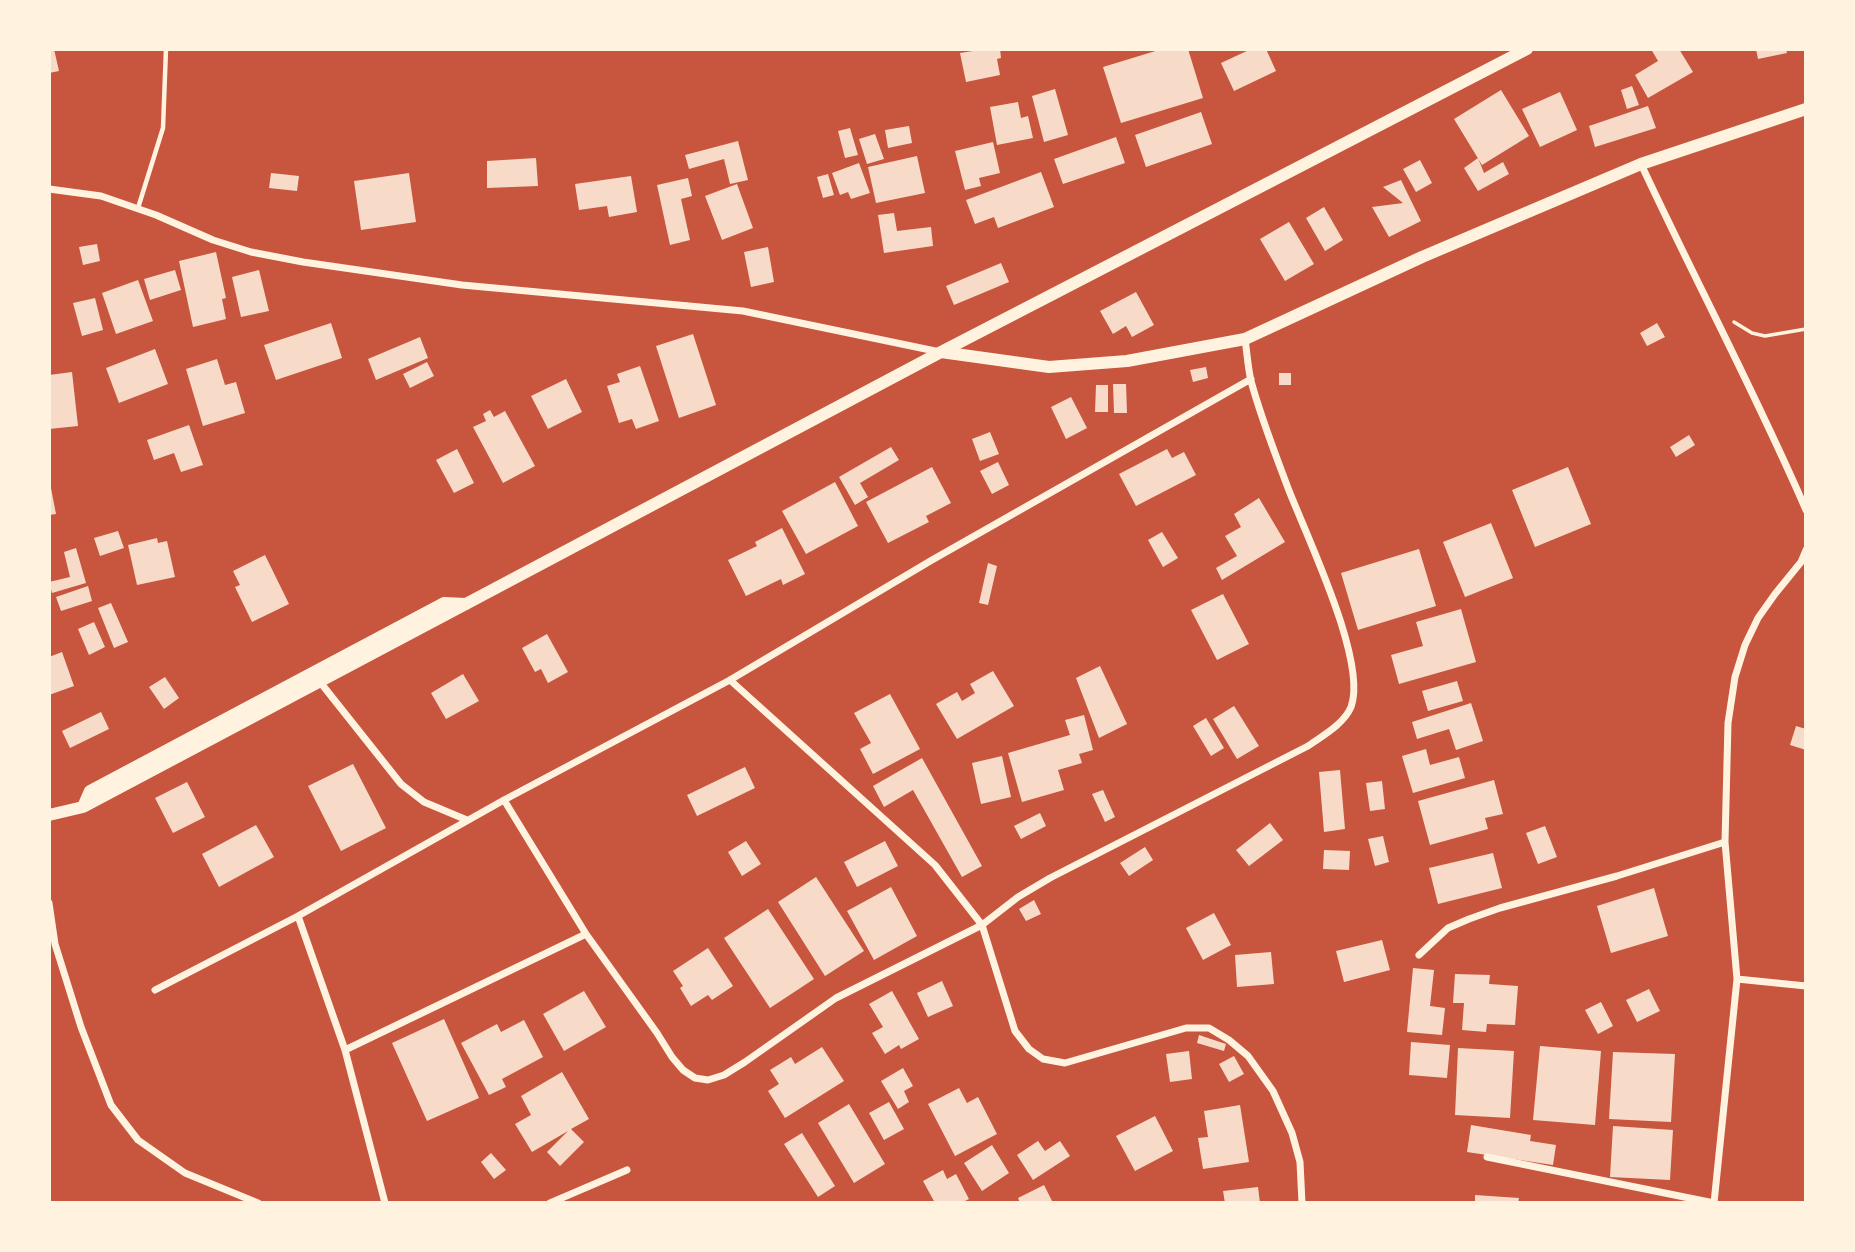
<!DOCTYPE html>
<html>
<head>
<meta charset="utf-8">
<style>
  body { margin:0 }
  #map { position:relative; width:1855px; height:1252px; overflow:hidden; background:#c8553d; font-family:Quicksand,sans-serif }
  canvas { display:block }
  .frame { position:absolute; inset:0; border:51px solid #fff3e0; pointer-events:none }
</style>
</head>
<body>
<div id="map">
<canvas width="1855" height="1252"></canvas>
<div class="frame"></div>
</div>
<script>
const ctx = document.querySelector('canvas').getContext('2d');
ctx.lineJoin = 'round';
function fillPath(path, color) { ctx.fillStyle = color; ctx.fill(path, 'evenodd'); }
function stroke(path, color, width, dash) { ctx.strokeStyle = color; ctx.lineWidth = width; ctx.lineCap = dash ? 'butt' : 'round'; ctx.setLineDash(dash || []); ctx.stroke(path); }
const building = new Path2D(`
  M49 49H54L59 71 49 73Z
  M973 49H1000L1001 58 997 59 1000 75 966 82 960 53 973 51Z
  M1162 49H1188L1203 98 1121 123 1103 67Z
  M1251 49H1266L1276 71 1234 91 1221 63Z
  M1651 49H1679L1693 72 1648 98 1635 75 1658 61Z
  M1756 49H1786L1787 53 1758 59Z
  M1632 86 1639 105 1627 109 1621 90Z
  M1055 89 1068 135 1044 142 1032 96Z
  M1501 90 1529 136 1482 165 1454 119Z
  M1560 92 1577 130 1540 147 1522 109Z
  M1018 102 1021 118 1028 116 1033 138 997 145 990 107Z
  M1648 106 1656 128 1595 147 1589 126Z
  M1201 112 1212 144 1146 167 1135 135Z
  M909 126 912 143 888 148 885 130Z
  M850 128 858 155 845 158 838 131Z
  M875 134 884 159 867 164 859 139Z
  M1116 137 1125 163 1063 184 1054 159Z
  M738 141 748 180 730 184 724 159 689 169 685 155Z
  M993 142 1000 173 979 178 981 186 965 190 955 151Z
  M917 156 925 193 876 203 868 167Z
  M536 158 538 186 487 188V161Z
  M1478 158 1484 173 1503 162 1509 174 1478 191 1464 168Z
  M1420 160 1432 183 1416 192 1403 169Z
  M859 163 870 193 851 199 848 192 840 195 832 173Z
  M1041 172 1054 207 998 228 994 217 975 224 966 200Z
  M271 173 299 176 297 191 269 188Z
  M409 173 416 222 361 230 354 181Z
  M828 174 834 195 823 198 817 177Z
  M631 176 637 212 609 217 607 206 579 210 575 184Z
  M688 178 692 196 681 199 690 240 670 245 657 185Z
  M1401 180 1421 221 1389 237 1372 207 1403 203 1383 187Z
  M737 184 753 228 722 240 705 196Z
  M1324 207 1343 240 1325 251 1306 218Z
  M894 213 897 231 931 227 933 246 884 253 878 215Z
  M1289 222 1314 264 1285 281 1260 239Z
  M97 244 100 261 83 265 79 247Z
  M768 247 774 282 751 287 744 252Z
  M216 252 226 298 222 299 226 319 193 327 179 261Z
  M1001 263 1009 282 954 305 946 286Z
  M175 270 181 290 150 300 144 279Z
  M259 270 269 311 241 317 232 277Z
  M138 280 153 321 116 334 102 293Z
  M1136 292 1154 325 1132 337 1126 326 1113 334 1100 311Z
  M95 298 103 330 82 336 73 303Z
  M331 323 342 358 276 380 264 345Z
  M1657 323 1665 337 1647 346 1640 333Z
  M693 334 716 405 679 418 656 346Z
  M420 337 428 358 376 380 368 359Z
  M155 349 168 384 119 403 106 368Z
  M217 359 225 385 236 382 245 413 203 426 186 369Z
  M427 362 434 376 410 388 403 374Z
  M640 366 659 421 636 429 632 419 619 423 607 386 620 382 617 374Z
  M1206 367 1208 378 1193 382 1190 370Z
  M72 372 78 426 49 429V375Z
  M1279 373H1291V385H1279Z
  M566 379 582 412 548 429 531 396Z
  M1113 384H1126L1127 413H1114Z
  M1096 385H1108V412H1095Z
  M1071 397 1087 428 1066 439 1051 407Z
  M490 410 494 417 505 411 535 466 503 483 473 427 486 421 483 414Z
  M189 425 203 465 181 472 174 453 154 460 147 440Z
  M990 432 999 454 980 461 972 439Z
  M1689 435 1695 445 1676 457 1670 447Z
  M891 447 899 460 860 483 868 497 855 505 839 477Z
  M457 449 474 483 454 493 436 460Z
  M1167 449 1172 458 1184 452 1196 475 1136 506 1119 474Z
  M998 462 1009 485 992 494 980 471Z
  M932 467 951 503 926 516 929 522 888 543 866 502Z
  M1568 467 1591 524 1535 547 1512 490Z
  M835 482 858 526 806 554 782 511Z
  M50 483 56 514 49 515V484Z
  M1259 498 1285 542 1222 580 1216 568 1237 556 1225 536 1241 527 1234 514Z
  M1491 523 1513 578 1465 597 1443 542Z
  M782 528 805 574 783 585 781 579 746 596 728 560 757 546 755 542Z
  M118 531 124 548 100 556 94 538Z
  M1162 532 1178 558 1163 567 1148 540Z
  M157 538 158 543 167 541 175 577 137 585 128 545Z
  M76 548 86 583 52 593 49 582 70 577 64 552Z
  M1419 549 1436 606 1358 630 1341 573Z
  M265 555 289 604 252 622 235 587 240 585 233 571Z
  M988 563 997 566 988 605 979 603Z
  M88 586 92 601 61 611 56 597Z
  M1223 594 1249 644 1217 660 1191 610Z
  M111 603 128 642 114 648 98 608Z
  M1461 609 1476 662 1399 684 1391 655 1423 646 1416 622Z
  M94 622 105 647 89 655 78 629Z
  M547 634 568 672 548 683 541 669 535 672 522 648Z
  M62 652 74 686 49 695V657Z
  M1100 666 1127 724 1099 738 1076 678Z
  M993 671 1014 706 957 739 936 704 957 692 962 701 975 693 970 684Z
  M463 674 479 701 446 719 431 693Z
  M165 677 179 698 164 709 149 687Z
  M1457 681 1463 701 1428 711 1422 691Z
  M890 694 920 749 873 774 860 749 871 743 854 713Z
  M1471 703 1483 741 1456 750 1449 729 1417 739 1412 722Z
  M1234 706 1259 746 1237 759 1213 719Z
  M101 712 109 729 70 748 62 731Z
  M1084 715 1093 750 1079 754 1082 763 1058 770 1064 790 1022 802 1008 753 1070 735 1065 720Z
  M1206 718 1224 748 1211 756 1193 726Z
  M1796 726 1806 729V750L1790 745Z
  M1426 749 1430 765 1459 757 1465 778 1413 793 1402 756Z
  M1002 756 1011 797 981 804 972 763Z
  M922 758 982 866 962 877 913 790 884 807 873 786Z
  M353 764 386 828 341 851 308 786Z
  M745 767 755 788 697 816 687 795Z
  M1340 770 1345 829 1324 832 1319 772Z
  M1494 780 1503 814 1485 818 1488 829 1430 845 1418 801Z
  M1382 781 1385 809 1370 811 1366 783Z
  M187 782 205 817 173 833 155 798Z
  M1103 790 1115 817 1105 822 1092 794Z
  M1040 813 1046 826 1021 839 1014 826Z
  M1270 823 1283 840 1249 866 1236 850Z
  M256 825 274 857 219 887 202 854Z
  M1545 826 1557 857 1538 864 1526 833Z
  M1383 836 1389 862 1375 866 1368 839Z
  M746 841 761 864 742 876 728 852Z
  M885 841 898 866 857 887 844 862Z
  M1145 847 1153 860 1129 876 1120 863Z
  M1324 850 1350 851 1349 870 1323 869Z
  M1493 853 1502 888 1438 904 1429 868Z
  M816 877 864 951 825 976 778 902Z
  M891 887 917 936 874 960 847 911Z
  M1654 888 1668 936 1611 953 1597 906Z
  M1034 900 1041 914 1026 921 1019 909Z
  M768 909 814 979 770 1008 724 938Z
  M1214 913 1231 945 1203 960 1186 928Z
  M1382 940 1390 970 1344 982 1336 951Z
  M708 948 733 986 712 1000 708 995 691 1006 680 988 683 986 673 971Z
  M1271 952 1274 984 1237 987 1235 955Z
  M1413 968 1434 970 1430 1006 1445 1008 1442 1035 1407 1032Z
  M1455 974 1490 975 1489 984 1518 986 1515 1025 1487 1024 1486 1032 1462 1030 1464 1003H1453Z
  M942 981 953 1006 928 1017 917 993Z
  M1649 989 1660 1011 1637 1022 1626 1000Z
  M584 991 606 1027 564 1051 543 1014Z
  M892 991 919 1039 901 1049 899 1045 885 1054 872 1033 883 1027 869 1004Z
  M1601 1002 1613 1026 1598 1034 1585 1010Z
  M444 1019 479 1098 427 1121 392 1043Z
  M524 1020 543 1057 502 1079 506 1087 489 1095 461 1043 497 1024 501 1032Z
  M1199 1035 1226 1044 1224 1051 1197 1043Z
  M1411 1042 1450 1045 1447 1078 1409 1075Z
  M1540 1046 1601 1051 1595 1125 1533 1120Z
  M822 1047 844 1081 785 1118 768 1091 779 1084 770 1070 791 1057 795 1064Z
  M1458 1048 1514 1051 1510 1118 1455 1115Z
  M1189 1051 1192 1079 1170 1082 1166 1054Z
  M1613 1052 1675 1054 1671 1122 1609 1119Z
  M1234 1056 1244 1074 1229 1082 1219 1064Z
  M903 1068 913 1086 904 1091 909 1102 898 1109 881 1081Z
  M562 1072 589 1119 571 1129 584 1142 560 1166 547 1152 568 1131 532 1152 515 1124 531 1115 521 1096Z
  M959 1088 967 1103 978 1097 997 1134 955 1156 928 1104Z
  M889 1102 904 1129 884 1140 869 1113Z
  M849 1104 885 1164 854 1183 818 1123Z
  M1240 1105 1249 1162 1203 1169 1198 1138 1208 1137 1204 1111Z
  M1155 1116 1173 1151 1135 1171 1116 1136Z
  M1471 1125 1531 1135 1530 1141 1556 1145 1553 1165 1467 1152Z
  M1613 1126 1673 1130 1670 1180 1610 1177Z
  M802 1133 835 1186 818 1197 784 1144Z
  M1038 1141 1045 1151 1060 1141 1070 1156 1033 1180 1017 1155Z
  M992 1145 1009 1173 982 1191 964 1163Z
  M491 1153 506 1170 494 1179 481 1162Z
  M943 1170 947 1179 956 1174 969 1199 961 1203H935L923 1181Z
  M1044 1185 1053 1203H1020L1018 1198Z
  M1258 1187 1260 1203H1225L1223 1191Z
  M1475 1195 1519 1198 1518 1203H1475Z`);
const path = new Path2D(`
  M1734 322 1752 333 1765 336 1806 329`);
const service = new Path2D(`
  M138 208 163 128 166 49`);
const minor = new Path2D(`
  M1641 164C1695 280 1755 392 1806 510
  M49 189 101 196 156 215 213 240 251 252 303 262 462 285 743 311 940 352
  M730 680 935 865 982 925 1015 1031 1029 1049 1043 1059 1065 1063 1186 1028H1209L1229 1040 1248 1056 1273 1091 1292 1133 1300 1162 1302 1203
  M320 682 401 784 424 802 467 820
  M504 800 586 934 657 1033 672 1057 683 1070 695 1078 708 1080 724 1075 745 1062 836 998 982 925 1018 897 1050 878 1308 746C1322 736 1344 724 1351 707 1368 662 1306 535 1288 488 1275 453 1261 418 1251 381 1248 368 1247 353 1245 339
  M49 903 55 944 81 1027 111 1105 138 1140 185 1173 258 1203
  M298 916 345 1050 385 1203
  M1419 955 1448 928 1469 919 1500 908 1617 876 1725 842
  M1737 979 1806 986
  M155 990 298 916 504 800 730 680 932 560 1251 379
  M345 1050 586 934
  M1487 1157 1714 1203 1737 979 1725 842 1728 723 1735 677 1745 645 1758 618 1775 594 1801 562 1806 550
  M550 1203 627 1170`);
const tertiary = new Path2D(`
  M941 352 1049 367 1127 361 1245 339 1422 257 1641 164 1806 109
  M83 807 90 791 444 603 466 604
  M49 815 83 807 941 352 1527 49`);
fillPath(building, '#f7dbc8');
stroke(path, '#fff3e0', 3.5);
stroke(service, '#fff3e0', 4.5);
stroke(minor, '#fff3e0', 7);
stroke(tertiary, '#fff3e0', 12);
</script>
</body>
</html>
